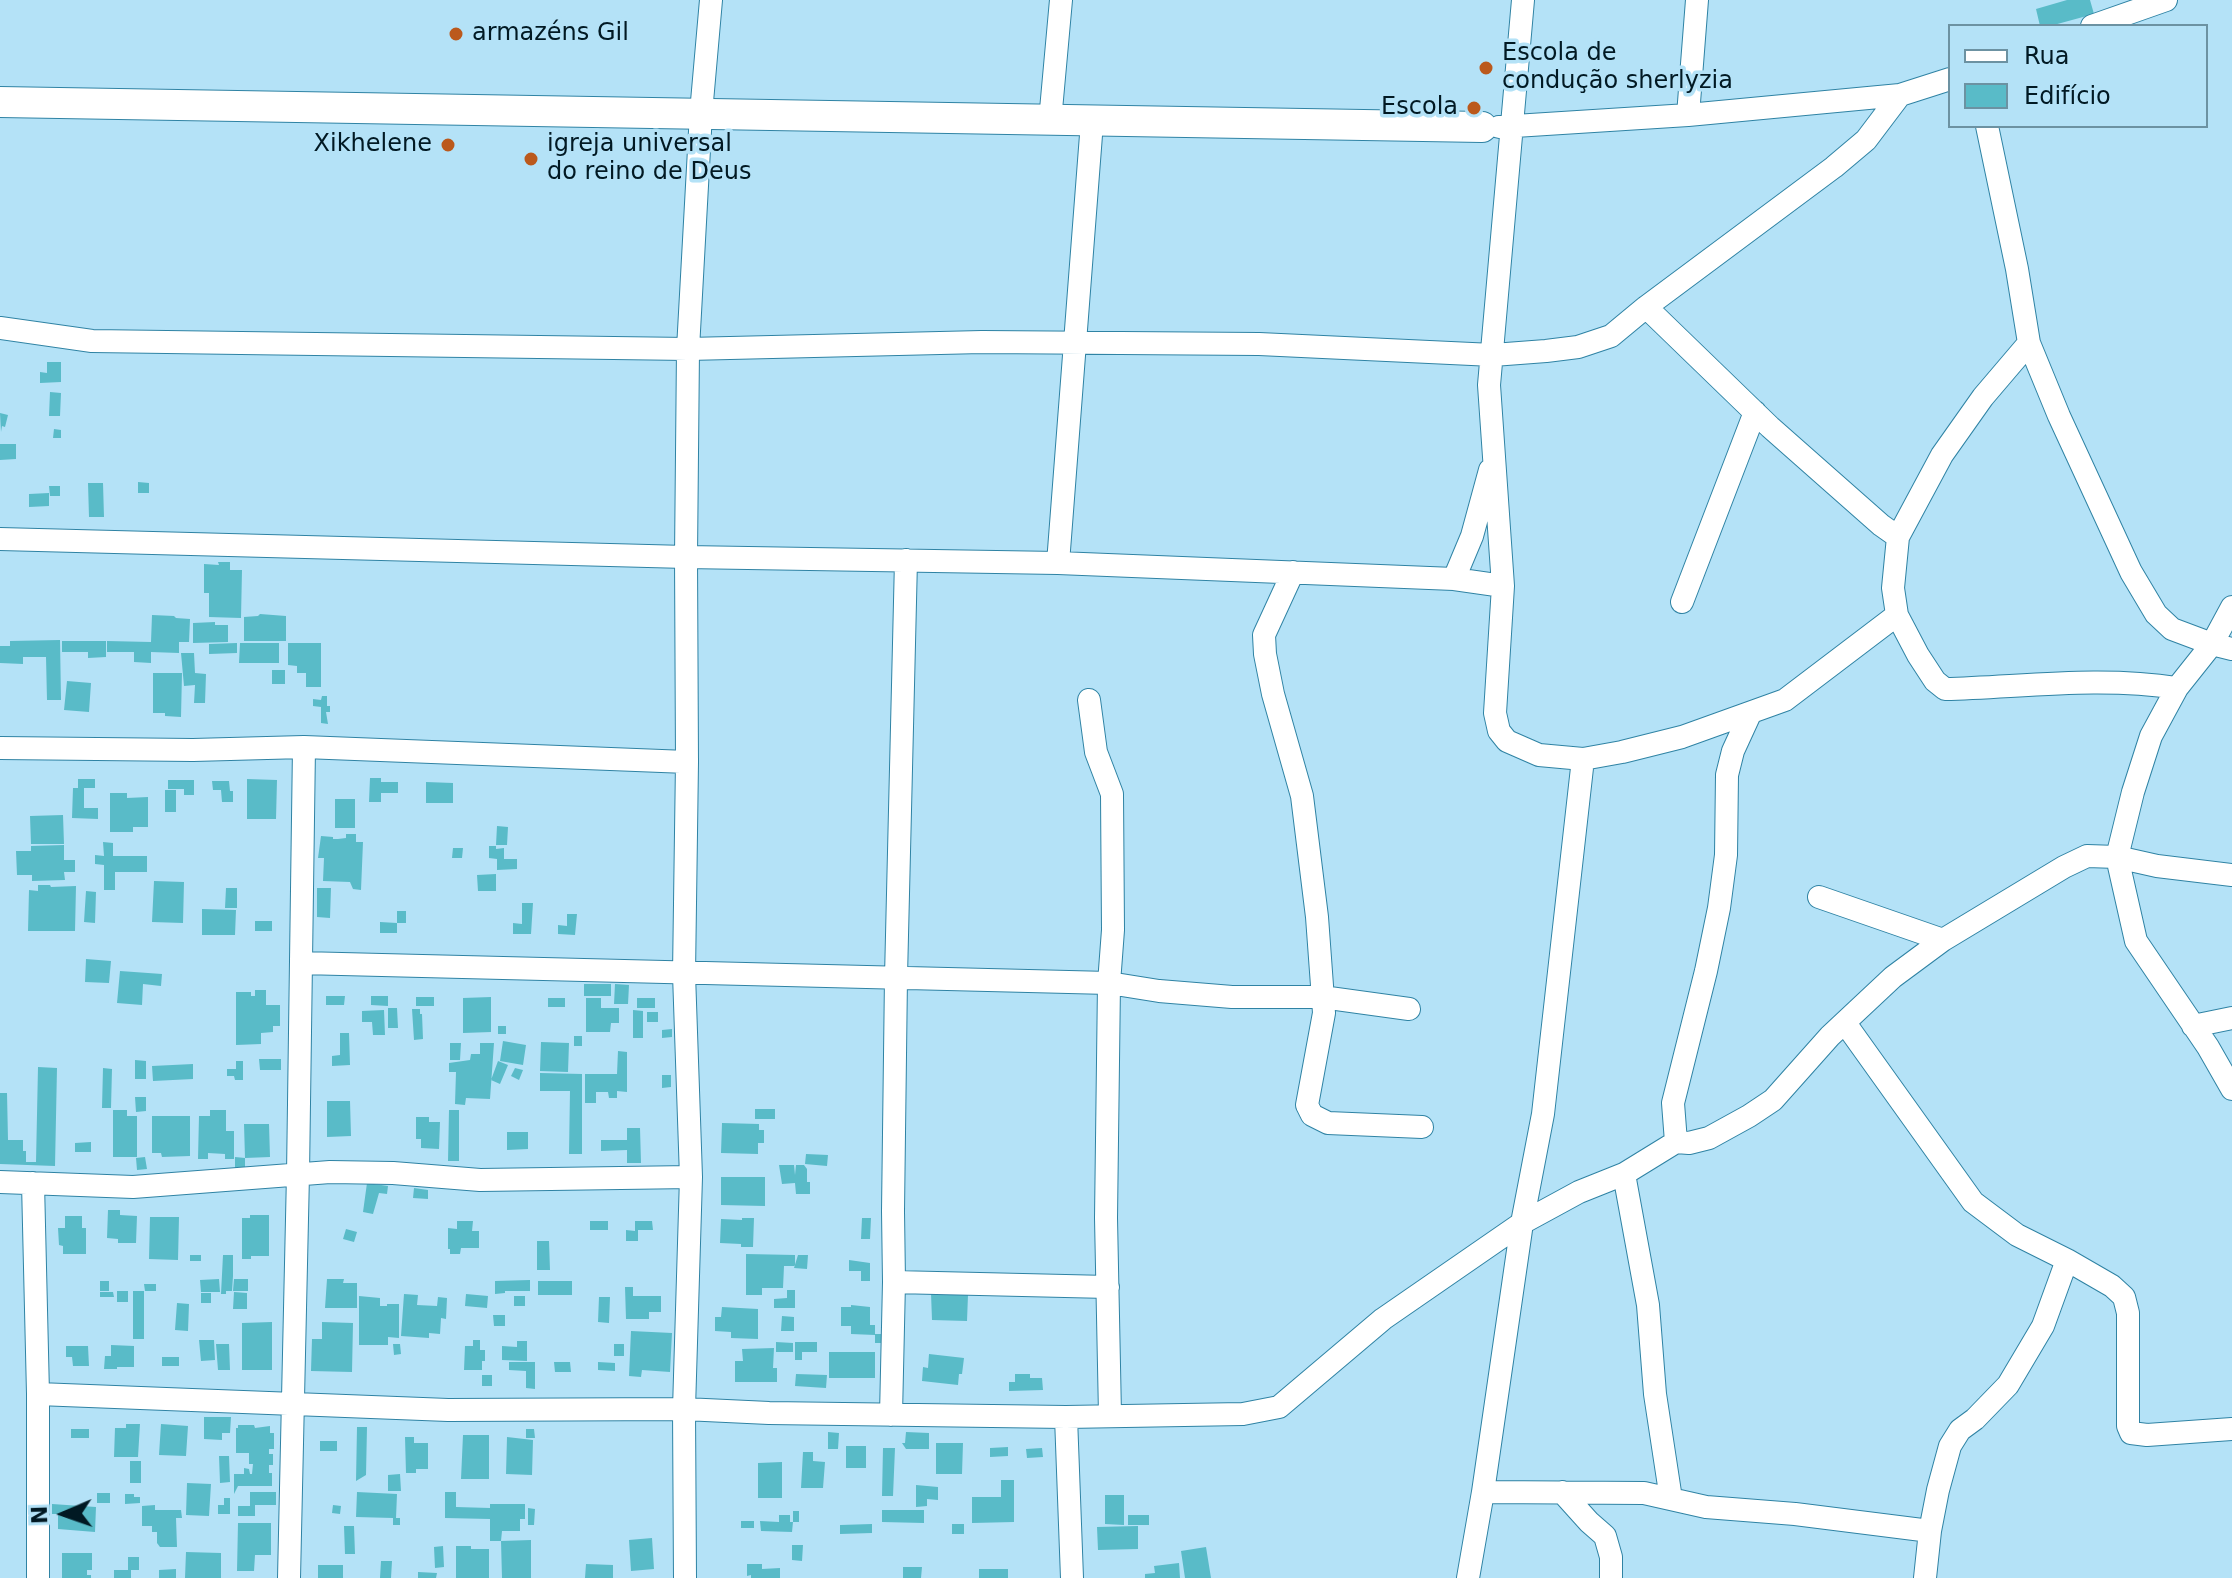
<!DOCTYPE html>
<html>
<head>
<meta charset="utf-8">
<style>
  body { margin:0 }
  #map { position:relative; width:2232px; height:1578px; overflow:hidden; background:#b4e2f7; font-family:"DejaVu Sans",sans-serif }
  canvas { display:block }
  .legend { position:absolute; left:1948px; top:24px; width:260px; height:104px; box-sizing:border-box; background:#b4e2f7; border:2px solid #6c92a2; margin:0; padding:10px 14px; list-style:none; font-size:24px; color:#011923 }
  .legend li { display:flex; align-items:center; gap:16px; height:40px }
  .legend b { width:40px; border:2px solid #6c92a2 }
  .north { position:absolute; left:24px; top:1474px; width:80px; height:80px; -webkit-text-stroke:6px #b4e2f7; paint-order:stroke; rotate:268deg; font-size:22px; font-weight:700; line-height:32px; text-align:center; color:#011923 }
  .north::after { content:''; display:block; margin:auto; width:28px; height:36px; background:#011923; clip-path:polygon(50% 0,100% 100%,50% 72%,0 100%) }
</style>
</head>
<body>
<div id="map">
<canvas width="2232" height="1578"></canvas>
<ul class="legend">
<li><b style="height:10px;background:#fff"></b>Rua</li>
<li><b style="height:22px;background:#59bbc8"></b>Edifício</li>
</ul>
<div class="north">N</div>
</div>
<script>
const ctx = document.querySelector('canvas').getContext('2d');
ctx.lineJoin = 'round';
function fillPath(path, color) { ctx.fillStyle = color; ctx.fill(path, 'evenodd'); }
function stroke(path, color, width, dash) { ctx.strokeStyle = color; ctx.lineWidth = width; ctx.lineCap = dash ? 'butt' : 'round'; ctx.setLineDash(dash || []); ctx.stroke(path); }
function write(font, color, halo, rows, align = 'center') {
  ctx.font = font + ' "DejaVu Sans",sans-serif'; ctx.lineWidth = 7; ctx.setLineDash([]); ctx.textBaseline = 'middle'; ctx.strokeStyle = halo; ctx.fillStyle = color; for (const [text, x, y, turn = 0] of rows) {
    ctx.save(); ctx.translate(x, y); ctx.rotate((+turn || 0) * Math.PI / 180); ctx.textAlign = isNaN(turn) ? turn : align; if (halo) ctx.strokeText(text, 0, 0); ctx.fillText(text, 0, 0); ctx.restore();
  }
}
const building = new Path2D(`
  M2067 0H2090L2094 14 2050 26H2040L2036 9Z
  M47 362H61V382L40 383V372L47 373Z
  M50 392 61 393 60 416H49Z
  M0 413 8 415 5 427 2 426 1 432Z
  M54 429 61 430V438H53Z
  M0 444H16V459L0 460Z
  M138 482 149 483V493H138Z
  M88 483H103L104 517H89Z
  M49 486H60V496H50Z
  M49 493V506L29 507V494Z
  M218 562H230V570H242L241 618 209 617V593H204V564L219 565Z
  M260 614 286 616V641H244V617L258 616Z
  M152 615 174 616 176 618 190 619 189 642H179V653L151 652V663L134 662V652H107V641L151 642Z
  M215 622V625H228V642L193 643V623Z
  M60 640 61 700H47L46 657H23V664L0 663V646H10V641Z
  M62 641H106V657L88 658V652H62Z
  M237 643V653L209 654V644Z
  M240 643H279V663H239Z
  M288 643H321V687H306V673H297V666L288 665Z
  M181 653H194L195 673 206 674 205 703H194L195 685 184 686Z
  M272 670H285V684H272Z
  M153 673H182L181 717 165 716V713H153Z
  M67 681 91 683 89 712 64 710Z
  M322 696H327V706H330V712H326L328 724 321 723V707L313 706V699L321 700Z
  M370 778H381V782H398V793H381V802H369Z
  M78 779H95V788H84V808H98V819L72 818 73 788H78Z
  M247 779 277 780 276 819H247Z
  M168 780H194V795H184V789H168Z
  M212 781H229L230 791H233V802H222L221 790H213Z
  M426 782 453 783V803H426Z
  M165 790H176V812H165Z
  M110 793H127V798L148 797V827H133V832H110Z
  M335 799H355V828H335Z
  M63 815 64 844H31L30 816Z
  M497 826 508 827 507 845H496Z
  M346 834H356V842H363L361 890 353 889 350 882 323 881 324 858H318L321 836 333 837V839H338L346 838Z
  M103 842 113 843V856H147V872H115V890H104V865L95 864V855L104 856Z
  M64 845V860H75V872H64L65 880 32 881V875H17L16 851H31V846Z
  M489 846H496V849L504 848V859H517V869L497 870V859L489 858Z
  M453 848H463L462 858H452Z
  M496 874V891H478L477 875Z
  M154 881 184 882 183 923 152 922Z
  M38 885H50L51 887 76 886 75 931H28L29 890 38 891Z
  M226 888H237V908H225Z
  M317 888H331L330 918 317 917Z
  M86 891 96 892 95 923 84 922Z
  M522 903H533L531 934H513V923L522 924Z
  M202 909 236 910 235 935H202Z
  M397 911H406V923H397V933H380V922L397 923Z
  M567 914H577L575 935 558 934V925L567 926Z
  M255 921H272V931H255Z
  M86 959 111 961 109 983 85 982Z
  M120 971 162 974 161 986 143 984 142 1005 117 1003Z
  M584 984H611V996H584Z
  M615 984 629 985 628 1004H614Z
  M255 990H266V1005H280V1026H273V1032L261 1033V1044L236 1045V992H251V996H255Z
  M326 996H345L344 1005H326Z
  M371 996H388V1006L371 1005Z
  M416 997H434V1006H416Z
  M491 997V1032L463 1033V998Z
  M548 998H565V1007H548Z
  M586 998H601V1008H619V1023H611L610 1032H586Z
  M637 998H655V1008H637Z
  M388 1008H397L398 1028H388Z
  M412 1009H420V1014H422L423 1039 414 1040Z
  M384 1010 385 1035H373L372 1022H362V1011Z
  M633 1010 643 1011V1038H633Z
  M647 1012H658V1022H647Z
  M498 1026H506V1034H498Z
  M672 1029V1037L662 1038V1030Z
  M340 1033H349L350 1065 332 1066V1056L340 1055Z
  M574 1036H582V1046H574Z
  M503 1041 526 1045 523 1065 500 1061Z
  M541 1042 569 1043 568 1072 540 1071Z
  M450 1043H461L460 1060H450Z
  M480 1043H494L490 1099 466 1098 465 1105 455 1104 456 1072H449V1063L470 1060 471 1054H480Z
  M618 1051 627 1052V1092L617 1091V1098H609L608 1092H596V1103H585V1074H617Z
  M259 1059H281V1070H260Z
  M135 1060 146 1061V1079H135Z
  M236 1061H243V1080H235L234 1076H227V1069H236Z
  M498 1061 508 1065 500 1084 491 1080Z
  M193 1064V1079L153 1081 152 1066Z
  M38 1067 57 1068 55 1166 0 1164V1093H7L8 1140H23V1151H26V1162H36Z
  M103 1068 112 1069 111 1108H102Z
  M515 1068 523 1070 519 1080 511 1076Z
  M540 1073 582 1074V1154H569L570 1091H540Z
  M662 1075H671V1087L662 1088Z
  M135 1097H146V1111L136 1112Z
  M327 1101H350L351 1136 327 1137Z
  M755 1109H775V1119H755Z
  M113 1110H127V1116H137V1157H113Z
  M210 1110H226V1131H234V1159H225V1154L208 1153V1159H198L199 1116H210Z
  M449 1110H459V1161H448Z
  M152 1116H190V1156L162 1157 161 1153H152Z
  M416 1117H429V1122H440L439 1149 421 1148V1139H416Z
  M722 1123 759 1124V1130H764V1143H758V1154L721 1153Z
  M244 1124H269L270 1157 245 1158Z
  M627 1128H640L641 1163H627V1150L601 1151V1140H627Z
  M507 1132H528V1149L507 1150Z
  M91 1142V1152H75V1143Z
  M806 1154 828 1155 827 1166 805 1164Z
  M145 1157 147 1169 137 1170 136 1158Z
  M235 1157 245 1158V1168H235Z
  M779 1165H794L795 1175 796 1165H804L807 1169V1182H810V1194H796L795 1183 782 1184Z
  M721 1177H765V1206L721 1205Z
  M367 1183 388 1186 387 1194 379 1193 373 1214 363 1212Z
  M414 1188 428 1190V1199L413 1198Z
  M108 1210H120V1215L137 1216 136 1243H118V1239L107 1238Z
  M250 1215H269V1256H251V1259H242V1218H250Z
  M65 1216H82V1228H86V1254H63V1246L59 1245 58 1228H65Z
  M150 1217H179L178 1260 149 1259Z
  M742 1218H754L753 1247H741V1244L720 1243 721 1219 742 1220Z
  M862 1218H871L870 1239H861Z
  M457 1221H473L472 1231H479V1248H461L460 1254H450V1249H448V1228L457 1229Z
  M590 1221H608V1230H590Z
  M635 1221H652L653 1230H638V1241H626V1230L635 1231Z
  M346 1229 357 1232 354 1242 343 1239Z
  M537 1241H549L550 1270H537Z
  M746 1254 795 1255V1266H784L783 1288H762V1295H746Z
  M190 1255H201V1261H190Z
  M223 1255H233V1276L232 1291H226V1294H221Z
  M798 1255H808L807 1269 794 1268Z
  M849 1260 870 1263V1281H861V1271H849Z
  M219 1279 220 1292H201L200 1280Z
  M234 1279H248V1291H233Z
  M327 1279H344L343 1283H357V1308H325Z
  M530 1280V1291H505V1293L495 1294V1281Z
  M100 1281H109V1291H100Z
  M538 1281H572V1295H538Z
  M144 1284H156V1291H145Z
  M625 1287H633V1296H661V1312H649V1319H626Z
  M787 1290H795V1308H774V1299L787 1298Z
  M117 1291H128V1302H117Z
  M133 1291H144V1339H133Z
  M100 1292H113L114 1297H100Z
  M234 1292 247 1293V1309H233Z
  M201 1293H211V1303H201Z
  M931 1293 968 1295 967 1321 932 1320Z
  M404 1294 418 1295 417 1305 437 1306 438 1297 447 1298 446 1319 441 1318 440 1334 429 1333V1338L401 1336Z
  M466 1294 488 1296 487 1308 465 1306Z
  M359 1296 380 1298V1306H387V1304H399V1338L388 1337V1345H359Z
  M514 1296H525V1306H514Z
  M599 1297H610L609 1323 598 1322Z
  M177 1303 189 1304 188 1331 175 1330Z
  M851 1305 870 1307V1325H875V1334H885V1343H875V1335L851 1334V1326H841V1307H851Z
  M722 1307 758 1309V1339L731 1338V1332L715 1331V1317H721Z
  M493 1315H505V1326H494Z
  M782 1316 794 1317V1331H781Z
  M272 1322V1370H242V1323Z
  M322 1322 353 1323 352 1372 311 1371 312 1339H322Z
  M631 1331 672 1333 670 1372 642 1370 641 1377 629 1376Z
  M199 1340H214L215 1360 201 1361Z
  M473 1340H480V1350H485V1361H482V1370H464L465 1346H473Z
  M517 1341H527V1361L502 1360V1346L517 1347Z
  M776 1342 793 1343V1352H776Z
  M795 1342H817V1352H802V1360H795Z
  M216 1344H229L230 1370H218Z
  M393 1344H400L401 1354 394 1355Z
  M614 1344H624V1356H614Z
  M111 1345 134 1346V1367H117V1369H104L105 1356H111Z
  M66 1346H88L89 1366H73L72 1357H66Z
  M774 1348 773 1368H777V1382H735V1361H743L742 1349Z
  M829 1352H875V1378H829Z
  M929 1354 964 1358 962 1374H959L958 1385 922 1381 923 1367 928 1368Z
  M162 1357H179V1366H162Z
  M509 1362H535V1389L526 1388V1371L509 1370Z
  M554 1362H570L571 1372H555Z
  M598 1362 615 1363V1371L598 1370Z
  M796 1374 827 1375 826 1388 795 1386Z
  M1015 1374H1030V1378H1042L1043 1390 1009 1391V1382H1015Z
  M482 1375H492V1386H482Z
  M204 1417H231L230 1433H222V1440L204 1439Z
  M126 1424H140L138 1457H114L115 1428H126Z
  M161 1424 188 1426 186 1456 159 1455Z
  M238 1425H254L255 1428 270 1426V1433H274V1449H269V1454H273V1465H269V1473H272V1486H238L234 1494V1474H244V1468L249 1469 250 1474H252L253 1464H249V1453H236V1428H238Z
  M357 1427H367L366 1475 356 1481Z
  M71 1429H89V1438H71Z
  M526 1429H534L535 1438H526Z
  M828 1432 839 1433 838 1449H828Z
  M906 1432 929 1433V1449H906L902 1443H905Z
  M463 1435H489V1479H461Z
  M405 1437H414V1443H428V1469H416V1473H406Z
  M507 1437 533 1440 532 1475 506 1474Z
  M320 1441H337V1451H320Z
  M936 1443H963L962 1474H936Z
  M846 1446H866V1468H846Z
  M1008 1447V1456L990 1457V1448Z
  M883 1448H895L893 1496H882Z
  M1042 1448 1043 1457 1027 1458 1026 1449Z
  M803 1452H813V1461L825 1462 823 1488H801Z
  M219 1456H229L230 1482 220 1483Z
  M130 1461H141V1483H130Z
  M782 1462V1498H758V1463Z
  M400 1474 401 1491H388V1475Z
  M1001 1480H1014V1522L972 1523V1497H1001Z
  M187 1483 211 1484 209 1516 186 1515Z
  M916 1485 938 1487V1500L927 1499V1506L916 1507Z
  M250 1492H276V1505H255V1516H238V1506H250Z
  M357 1492 397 1494 396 1518H400V1525H393V1518L356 1517Z
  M445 1492H456V1507L490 1508V1504H525V1519H520V1531H502L501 1541H490V1519L445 1518Z
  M97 1493H110V1503H97Z
  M125 1494H134V1497H140V1503L125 1504Z
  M1105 1495H1124V1525L1105 1524Z
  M224 1498H230V1514H218V1505H224Z
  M52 1504 96 1507 95 1532 58 1529V1515L65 1514H52Z
  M155 1505V1510H181L182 1518H176L177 1547H160L157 1543V1532H152V1526H142V1506Z
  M333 1505 341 1506 340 1514 332 1513Z
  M528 1508 535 1509 534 1525H528Z
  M882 1510H924V1523L882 1522Z
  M793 1511H799V1522H793Z
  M779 1515H790V1522H793L792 1532 761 1531 760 1521 779 1522Z
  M1128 1515H1149V1525H1128Z
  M741 1521H754V1528H741Z
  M238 1523H271V1555H255L254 1571H237Z
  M872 1524V1533L840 1534V1525Z
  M952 1524H964V1534H952Z
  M344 1526H354L355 1554H345Z
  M1138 1526V1549L1098 1550 1097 1527Z
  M652 1538 654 1569 631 1571 629 1540Z
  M531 1540V1578H502L501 1541Z
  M792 1545H803L802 1561 792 1560Z
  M443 1546 444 1567 435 1568 434 1547Z
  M456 1546H471V1549H489V1578H456Z
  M1206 1547 1211 1578H1185L1181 1551Z
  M186 1552 221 1553V1578H185Z
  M62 1553H92V1570H87V1575H91V1578H62Z
  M128 1557H139V1570H131V1578H114V1570H128Z
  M381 1561H392L391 1578H380Z
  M1179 1563 1180 1578H1145V1574L1155 1573 1154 1566Z
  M586 1564 613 1565V1578H585Z
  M747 1564H762V1569L780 1568V1578H751V1575L747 1576Z
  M318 1565H343V1578H318Z
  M903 1567H922L921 1578H903Z
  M176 1569V1578H159V1570Z
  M979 1569H1008V1578H979Z
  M418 1572 437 1573 436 1578H418Z`);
const street = new Path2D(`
  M1523 0 1489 385 1503 586 1495 713 1499 731 1507 741 1539 755 1583 759 1622 752 1682 737 1785 700 1897 615
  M2092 26 2166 0
  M1688 115 1697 0
  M1050 121 1061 0
  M1987 126 2017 269 2029 343 2059 416 2131 572 2156 614 2172 629 2212 644 2232 649
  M1499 127 1688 115 1900 95 1950 79
  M1646 307 1770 427 1881 525 1898 537
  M0 328 92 341 688 349 982 342 1259 344 1493 355 1546 351 1578 347 1611 336 1646 307 1834 167 1866 140 1900 95
  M2029 343 1983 397 1942 455 1898 537 1893 588 1897 615 1918 655 1935 681 1945 689C2022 687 2100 676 2177 688
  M0 539 686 557 1058 563 1454 579 1503 586
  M1058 563 1092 122
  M1293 572 1264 635 1265 654 1273 694 1302 796 1317 917 1324 1013 1307 1105 1312 1115 1328 1123 1422 1127
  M1454 579 1472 536 1490 470
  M1682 602 1755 412
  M2232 607 2212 644 2177 688 2151 736 2133 792 2117 857 2136 941 2208 1047 2232 1089
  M1089 700 1096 752 1112 794 1113 930 1109 983 1106 1218 1110 1415
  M0 748 193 750 304 747 687 762
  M1819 897 1943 940
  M301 963 1109 983 1159 991 1232 997H1322L1409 1009
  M1845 1023 1973 1202 2017 1235 2067 1260 2112 1286 2124 1297 2128 1313V1426L2131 1433 2147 1435 2232 1429
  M2193 1026 2232 1018
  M1676 1142 1673 1103 1706 971 1719 908 1726 855 1727 775 1733 751 1750 714
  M1624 1174 1648 1305 1655 1394 1671 1499
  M0 1182 133 1187 330 1172 393 1173 480 1180 691 1177
  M33 1183 38 1394V1578
  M894 1282 1108 1287
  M38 1394 448 1410 684 1409 769 1413 1066 1417 1243 1414 1279 1407 1383 1319 1522 1223 1579 1192 1624 1174 1676 1142 1689 1143 1709 1138 1749 1116 1773 1100 1830 1036 1893 977 1943 940 2064 867 2087 856 2117 857 2157 866 2232 875
  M891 1415 894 1282 893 1211 896 977 906 560
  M1066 1417 1072 1578
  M1483 1492 1644 1493 1706 1507 1795 1514 1930 1531
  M1562 1492 1589 1522 1605 1536 1611 1557V1578
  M289 1578 298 1174 304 747
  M685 1578 684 1409 691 1177 684 974 687 762 686 557 688 349 701 113 711 0
  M1468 1578 1483 1492 1522 1223 1543 1114 1583 759
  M1925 1578 1930 1531 1938 1490 1950 1446 1960 1430 1975 1419 2008 1385 2043 1326 2067 1260`);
const secondary = new Path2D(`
  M0 102 1482 127`);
const markers = [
  [456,34,8,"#bb591c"],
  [1486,68,8,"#bb591c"],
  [1474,108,8,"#bb591c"],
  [448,145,8,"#bb591c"],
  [531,159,8,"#bb591c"]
];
const poiNames = [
  ["armazéns Gil",472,34],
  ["Escola de",1502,54],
  ["condução sherlyzia",1502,82],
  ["Escola",1458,108,"right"],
  ["Xikhelene",432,145,"right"],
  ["igreja universal",547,145],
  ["do reino de Deus",547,173]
];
fillPath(building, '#59bbc8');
stroke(street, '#2f83a4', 24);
stroke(secondary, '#2f83a4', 32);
stroke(street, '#fff', 22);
stroke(secondary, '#fff', 30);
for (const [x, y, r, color] of markers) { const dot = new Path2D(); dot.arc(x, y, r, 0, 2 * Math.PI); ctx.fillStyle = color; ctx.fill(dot); stroke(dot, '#b4e2f7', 3); }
write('24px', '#011923', '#b4e2f7', poiNames, 'left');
</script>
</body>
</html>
